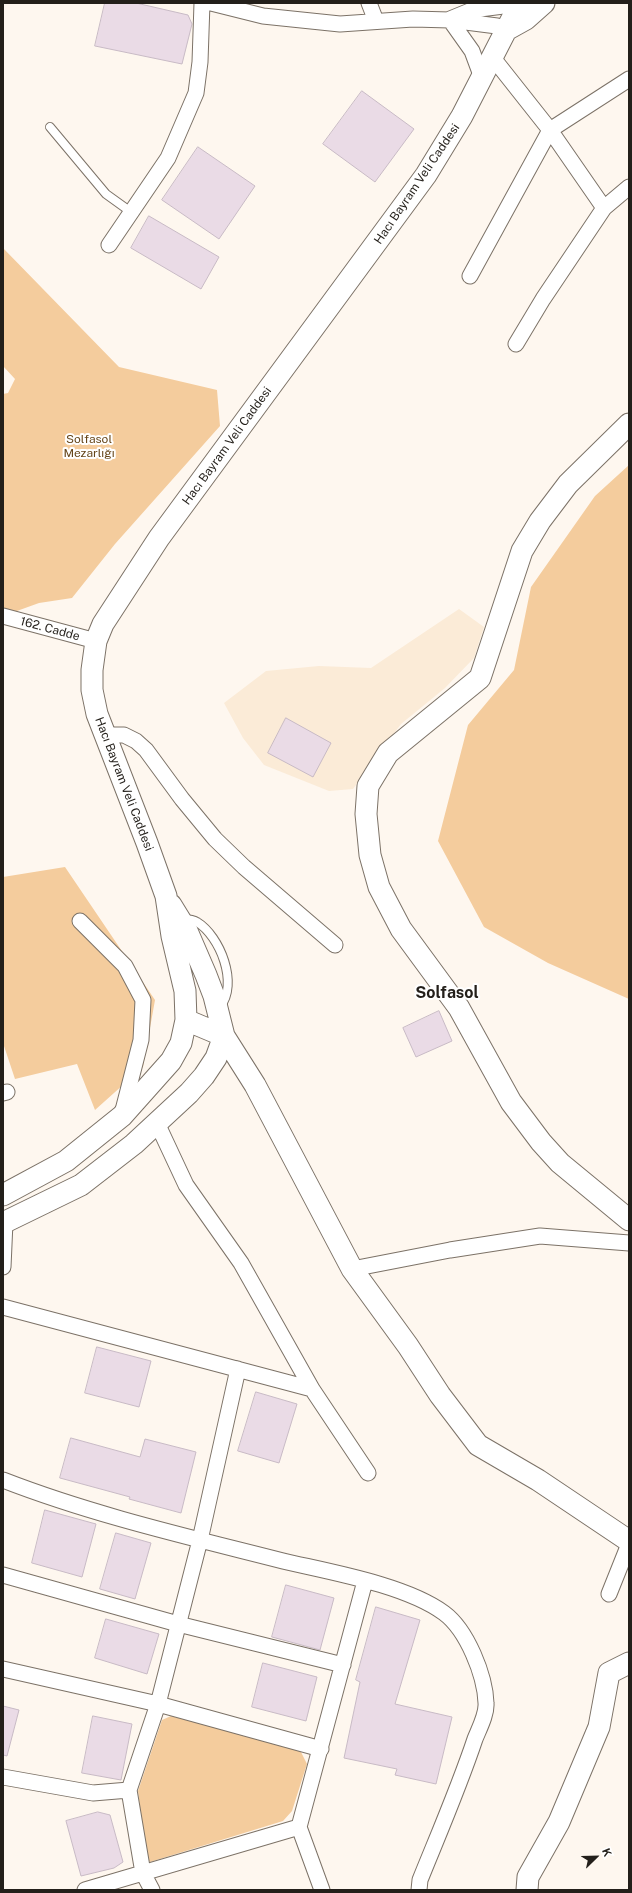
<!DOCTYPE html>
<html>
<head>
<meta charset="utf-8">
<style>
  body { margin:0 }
  #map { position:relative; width:632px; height:1893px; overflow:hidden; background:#fef7ef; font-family:"Public Sans",sans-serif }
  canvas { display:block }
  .frame { position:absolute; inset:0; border:4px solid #231f1a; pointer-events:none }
  .north { position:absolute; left:576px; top:1837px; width:40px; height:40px; -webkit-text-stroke:3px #fff; paint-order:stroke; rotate:67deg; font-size:11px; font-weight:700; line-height:16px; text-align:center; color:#231f1a }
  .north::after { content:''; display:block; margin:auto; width:14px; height:18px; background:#231f1a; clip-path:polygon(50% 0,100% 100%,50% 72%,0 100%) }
</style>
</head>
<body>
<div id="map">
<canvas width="632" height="1893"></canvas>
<div class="frame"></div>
<div class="north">K</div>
</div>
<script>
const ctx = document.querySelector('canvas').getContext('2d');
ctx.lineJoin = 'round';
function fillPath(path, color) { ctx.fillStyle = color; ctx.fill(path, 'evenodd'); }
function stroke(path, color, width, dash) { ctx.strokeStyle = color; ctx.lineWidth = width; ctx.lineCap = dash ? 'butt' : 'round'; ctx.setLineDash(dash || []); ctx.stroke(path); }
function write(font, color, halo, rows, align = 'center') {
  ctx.font = font + ' "Public Sans",sans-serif'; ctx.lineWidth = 4; ctx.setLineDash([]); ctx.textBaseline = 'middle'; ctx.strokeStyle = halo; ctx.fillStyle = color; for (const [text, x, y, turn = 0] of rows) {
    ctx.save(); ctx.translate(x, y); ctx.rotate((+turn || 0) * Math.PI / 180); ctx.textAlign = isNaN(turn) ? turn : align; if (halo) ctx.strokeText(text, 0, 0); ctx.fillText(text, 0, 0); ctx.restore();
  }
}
const built = new Path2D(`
  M459 609 484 627 474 658 445 688 401 724 353 789 329 791 264 765 243 738 224 703 266 671 319 666 371 668Z`);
const green = new Path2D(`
  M3 248 119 367 217 390 220 426 115 544 72 598 39 603 3 616V394L8 393 15 379 3 366Z
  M629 465V999L548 963 484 927 438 841 468 725 514 670 531 587 595 496Z
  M65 867 155 1000 143 1067 95 1110 77 1064 15 1079 3 1043V877Z
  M171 1716 300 1750 307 1764 292 1811 283 1821 150 1862 146 1857 138 1791 162 1720Z`);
const building = new Path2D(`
  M105 3H136L188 15 192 24 182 64 95 46Z
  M362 91 414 129 375 182 323 144Z
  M198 147 255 186 219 239 162 200Z
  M149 216 219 257 201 289 131 248Z
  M286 718 331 743 313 777 268 753Z
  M439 1011 452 1041 416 1057 403 1028Z
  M97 1347 151 1361 139 1407 85 1393Z
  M256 1392 297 1404 279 1463 238 1451Z
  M71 1438 140 1457 145 1439 196 1452 181 1513 129 1499 130 1497 60 1478Z
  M45 1510 96 1524 82 1577 32 1563Z
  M116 1533 151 1543 135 1599 100 1589Z
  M286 1585 334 1598 320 1650 272 1637Z
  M376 1607 420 1620 395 1704 452 1717 436 1784 395 1775 397 1769 344 1758 360 1682 356 1680Z
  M106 1619 159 1634 147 1674 95 1658Z
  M263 1663 317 1677 306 1721 252 1707Z
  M3 1706 19 1710 7 1756 3 1755Z
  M93 1716 132 1724 121 1780 82 1773Z
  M98 1812 110 1815 123 1862 114 1868 81 1876 66 1821Z`);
const lane = new Path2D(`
  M50 127 106 194 131 212
  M182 919C187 919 193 919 197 922 220 936 239 984 220 1007`);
const street = new Path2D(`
  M211 3 263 16 340 24 413 19 450 20 497 26 508 29
  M369 3 376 21
  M450 19 472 10 519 4
  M450 20 472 51 482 78
  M493 58 550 130 604 208 543 299 516 344
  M604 208 629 187
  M109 245 168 158 196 93 200 62 202 3
  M470 276 550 130 629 79
  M3 616 96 641
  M104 735H124L136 741 146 750 182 799 215 839 244 867 335 945
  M80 921 125 966 143 1000 141 1040 122 1114
  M3 1093 7 1092
  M157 1123 186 1185 241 1263 312 1389 368 1473
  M3 1267 5 1222
  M352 1269 450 1250 540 1236 629 1243
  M3 1307 312 1389
  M3 1480C93 1515 189 1537 283 1561 330 1572 406 1585 444 1613 467 1630 485 1675 486 1703 487 1714 479 1729 475 1739 459 1787 439 1833 420 1880L419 1890
  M3 1575 178 1624 343 1665
  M609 1594 629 1544
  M3 1669 158 1704 321 1749
  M3 1777 93 1793 129 1790
  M85 1890 299 1827
  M152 1890 143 1873 129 1790 158 1704 200 1540 238 1369
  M322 1890 299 1827 365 1581`);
const secondary = new Path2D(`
  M508 29 526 19 544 3
  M629 424 568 484 540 521 522 551 480 678 388 753 368 786 366 814 370 855 379 887 401 929 459 1008 511 1102 541 1142 560 1163 629 1220
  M171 905 187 931 206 975 214 996 224 1036 255 1085 352 1269 408 1346 440 1395 478 1445 538 1480 629 1541
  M186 1020 224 1036
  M3 1195 66 1161 122 1116 171 1061 181 1043 186 1020 185 991 172 936 166 896 147 843 97 714 92 690V670L96 641 103 624 159 538 426 175 462 116 520 3
  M3 1223 81 1185 134 1144 189 1093 204 1076 216 1058 224 1036
  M527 1890 528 1877 559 1822 599 1727 609 1673 629 1663`);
const streetNames = [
  ["Hacı Bayram Veli Caddesi",417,184,-56],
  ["Hacı Bayram Veli Caddesi",227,446,-54],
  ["162. Cadde",50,629,15],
  ["Hacı Bayram Veli Caddesi",124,784,69]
];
const parkNames = [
  ["Solfasol",89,439],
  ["Mezarlığı",89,453]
];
const districtNames = [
  ["Solfasol",447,993]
];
fillPath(built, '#fbebd7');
fillPath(green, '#f4cc9d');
fillPath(building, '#eadbe6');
stroke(building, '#c8bac5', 1);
stroke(lane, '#7c7267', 10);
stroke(street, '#7c7267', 17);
stroke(secondary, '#7c7267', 23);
stroke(lane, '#fff', 8);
stroke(street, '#fff', 15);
stroke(secondary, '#fff', 21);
write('12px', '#231f1a', '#fff', streetNames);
write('12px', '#644418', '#fff', parkNames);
write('bold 16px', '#231f1a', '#fff', districtNames);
</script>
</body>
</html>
